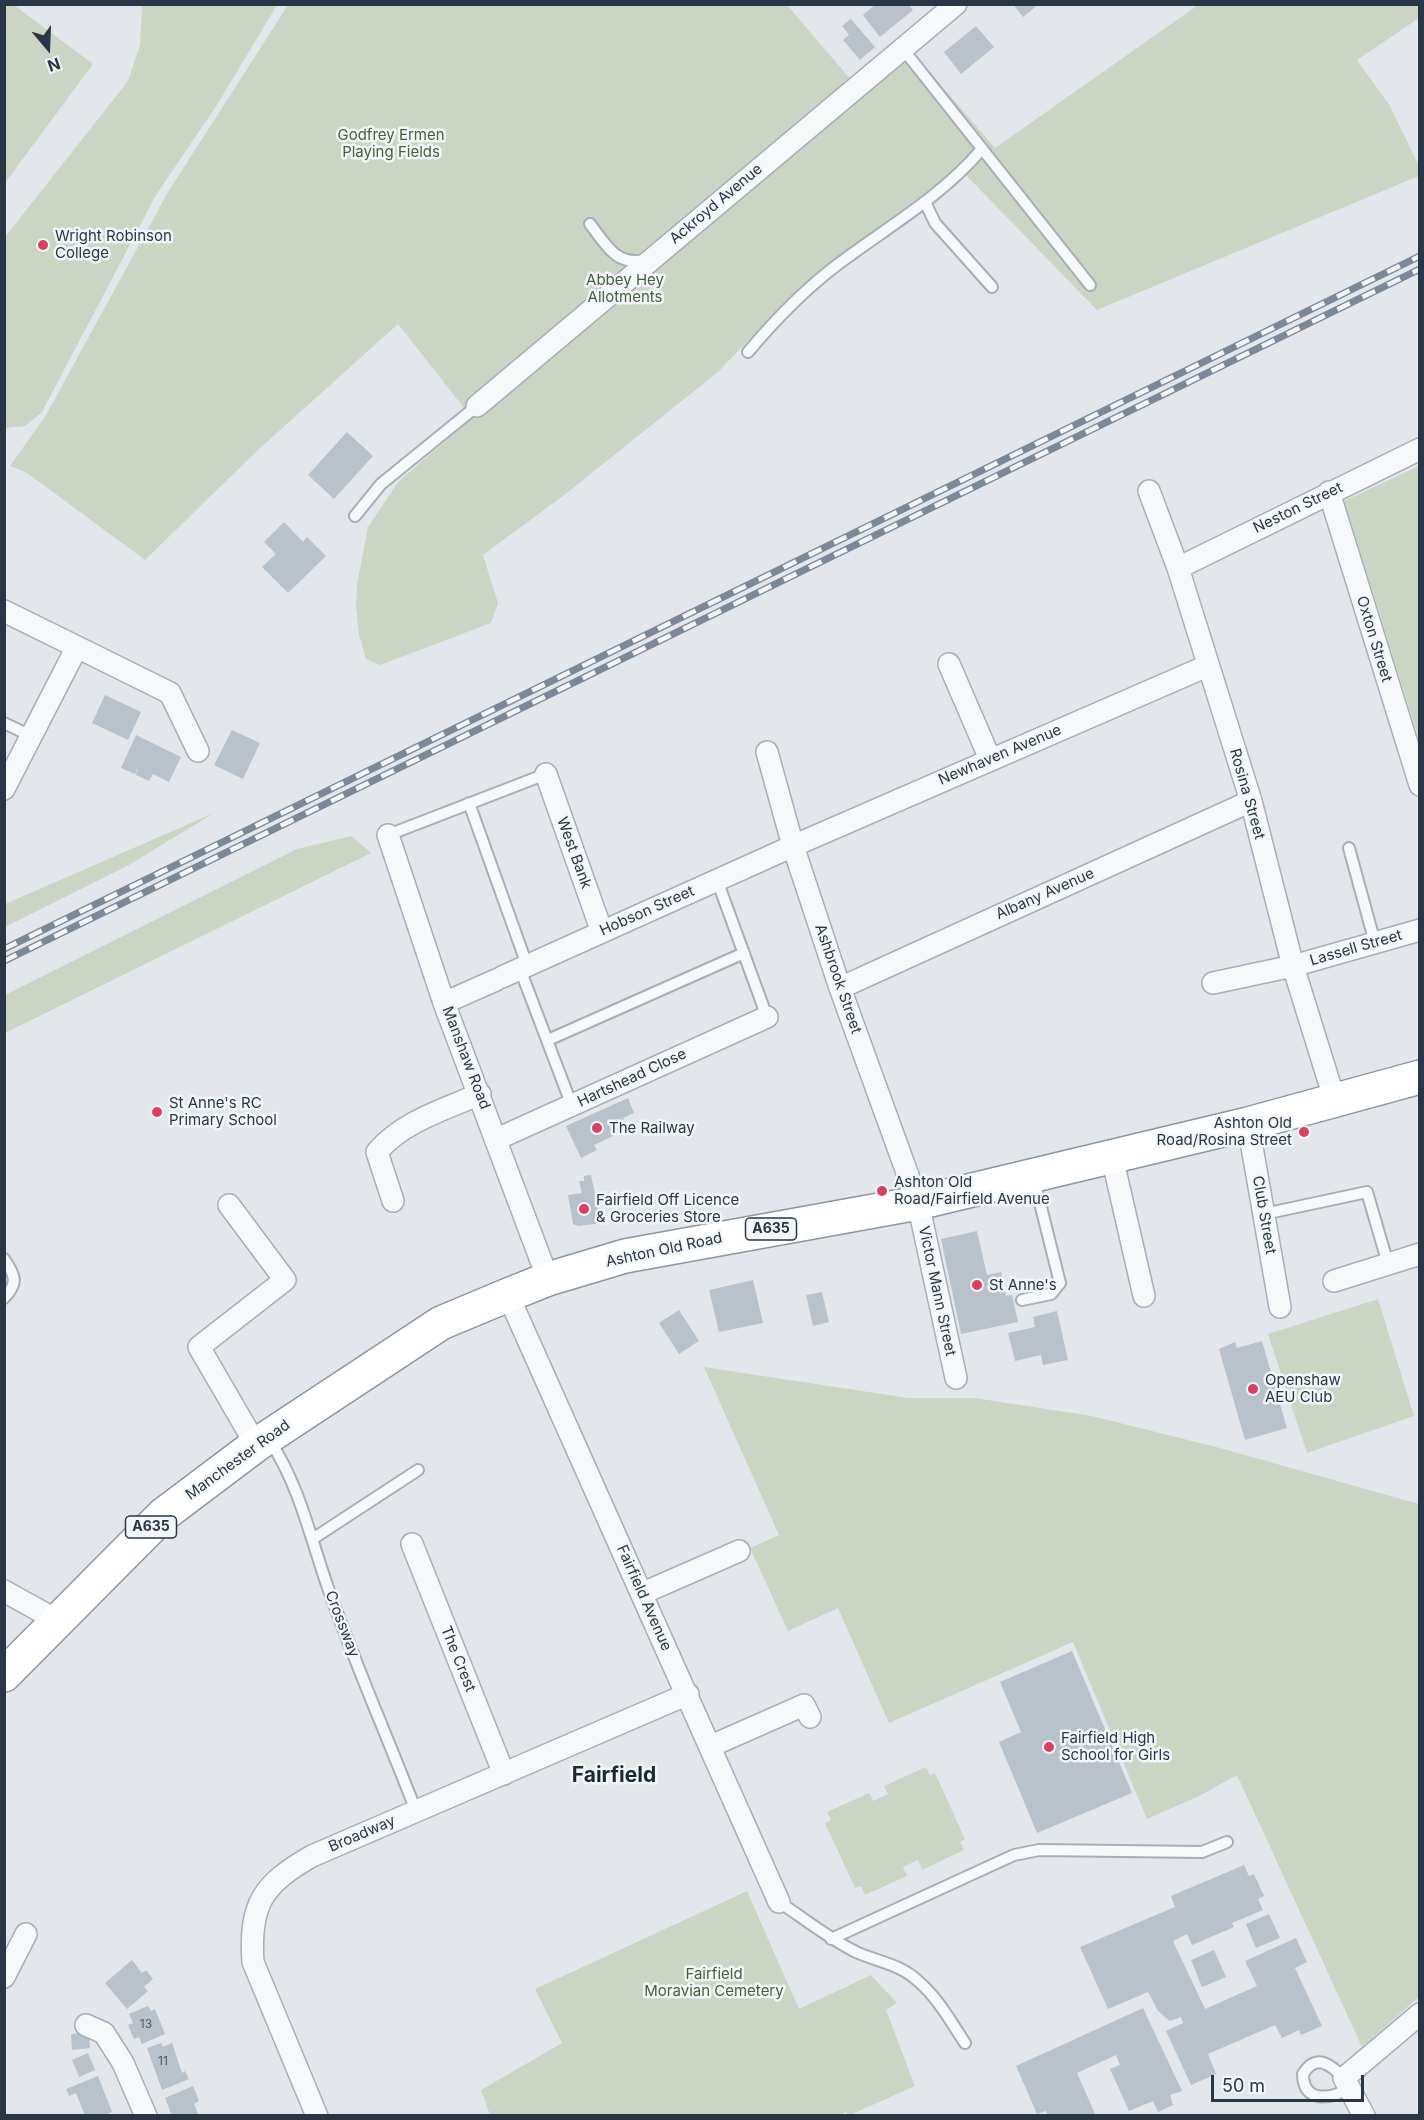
<!DOCTYPE html>
<html>
<head>
<meta charset="utf-8">
<style>
  body { margin:0 }
  #map { position:relative; width:1424px; height:2120px; overflow:hidden; background:#e3e7ec; font-family:Inter,sans-serif }
  canvas { display:block }
  .frame { position:absolute; inset:0; border:6px solid #293645; pointer-events:none }
  .north { position:absolute; left:18px; top:18px; width:60px; height:60px; -webkit-text-stroke:4px #f3f6f9; paint-order:stroke; rotate:161deg; font-size:16px; font-weight:700; line-height:24px; text-align:center; color:#293645 }
  .north::after { content:''; display:block; margin:auto; width:21px; height:27px; background:#293645; clip-path:polygon(50% 0,100% 100%,50% 72%,0 100%) }
  .scale { position:absolute; left:1211px; top:2075px; width:153px; height:27px; box-sizing:border-box; border:3px solid #293645; border-top:0; padding-left:8px; font-size:18px; line-height:21px; white-space:nowrap; color:#293645; -webkit-text-stroke:4px #f3f6f9; paint-order:stroke }
</style>
</head>
<body>
<div id="map">
<canvas width="1424" height="2120"></canvas>
<div class="frame"></div>
<div class="north">N</div>
<div class="scale">50 m</div>
</div>
<script>
const ctx = document.querySelector('canvas').getContext('2d');
ctx.lineJoin = 'round';
function fillPath(path, color) { ctx.fillStyle = color; ctx.fill(path, 'evenodd'); }
function stroke(path, color, width, dash) { ctx.strokeStyle = color; ctx.lineWidth = width; ctx.lineCap = dash ? 'butt' : 'round'; ctx.setLineDash(dash || []); ctx.stroke(path); }
function write(font, color, halo, rows, align = 'center') {
  ctx.font = font + ' Inter,sans-serif'; ctx.lineWidth = 5; ctx.setLineDash([]); ctx.textBaseline = 'middle'; ctx.strokeStyle = halo; ctx.fillStyle = color; for (const [text, x, y, turn = 0] of rows) {
    ctx.save(); ctx.translate(x, y); ctx.rotate((+turn || 0) * Math.PI / 180); ctx.textAlign = isNaN(turn) ? turn : align; if (halo) ctx.strokeText(text, 0, 0); ctx.fillText(text, 0, 0); ctx.restore();
  }
}
const green = new Path2D(`
  M5 4 14 5 93 64 5 183Z
  M142 5H277L217 105 156 195 42 412 25 426 5 428V237L128 81 140 45Z
  M288 5H787L858 88 909 48 995 148 1198 5H1419V18L1357 60 1390 106 1419 166V176L1097 310 959 168 831 262 783 304 718 372 563 496 483 555 498 603 491 623 380 665 366 659 359 635 356 607 357 584 368 527 398 482 472 418 398 324 258 450 145 560 27 473 10 466 46 415 168 192Z
  M1419 466V739L1344 501Z
  M214 813 129 865 5 927V904Z
  M351 836 371 853 5 1033V995L297 849Z
  M1378 1299 1414 1416 1307 1453 1268 1334Z
  M704 1367 908 1398H975L1092 1416 1220 1448 1419 1504V1997L1362 2047 1237 1775 1199 1796 1147 1819 1073 1642 889 1723 838 1608 788 1631 750 1548 779 1535Z
  M926 1767 930 1775 935 1773 965 1839 960 1842 964 1850 922 1870 918 1860 903 1867 907 1876 865 1895 861 1886 855 1888 825 1823 831 1820 827 1812 869 1793 873 1801 888 1794 884 1786Z
  M747 1891 799 2009 871 1975 897 2003 886 2010 915 2086 850 2115 845 2112 840 2116 490 2115 481 2090 562 2043 535 1989Z`);
const building = new Path2D(`
  M876 4H908L913 10 880 37 863 15Z
  M1013 4H1039L1023 17Z
  M851 19 875 47 860 60 843 40 849 35 842 26Z
  M976 26 994 47 961 74 944 52Z
  M347 432 373 456 334 499 308 475Z
  M284 522 303 542 307 537 326 556 288 593 262 567 276 554 264 542Z
  M105 695 141 712 128 740 92 723Z
  M232 730 260 743 243 779 214 765Z
  M136 735 181 757 169 782 153 774 149 781 136 775 138 767 135 774 121 768Z
  M628 1098 634 1113 623 1118 628 1129 594 1145 597 1150 581 1158 566 1126Z
  M591 1175 601 1223 578 1226 573 1224 568 1195 582 1193 579 1181H584V1176Z
  M977 1231 987 1275 1001 1272 1006 1296 1012 1295 1018 1322 961 1334 941 1239Z
  M753 1280 763 1323 719 1332 709 1290Z
  M822 1292 829 1322 813 1326 806 1295Z
  M679 1310 699 1341 679 1354 659 1323Z
  M1057 1311 1068 1360 1043 1365 1041 1355 1015 1361 1008 1333 1035 1327 1033 1317Z
  M1262 1341 1287 1428 1245 1440 1219 1349 1235 1342 1237 1348Z
  M1072 1651 1132 1793 1037 1833 999 1742 1021 1732 1000 1682Z
  M1244 1865 1249 1876 1254 1874 1264 1896 1258 1899 1263 1910 1232 1923 1234 1927 1192 1945 1187 1934 1173 1941 1205 2009 1257 1986 1245 1961 1296 1938 1307 1962 1295 1968 1322 2026 1301 2035 1299 2030 1282 2038 1275 2025 1208 2054 1216 2074 1191 2085 1166 2031 1183 2023 1181 2017 1170 2021 1158 2011 1148 1992 1108 2009 1080 1947 1175 1907 1171 1896Z
  M1269 1914 1280 1938 1256 1948 1246 1924Z
  M1214 1950 1226 1977 1202 1987 1191 1960Z
  M132 1960 142 1973 146 1970 153 1979 144 1987 148 1991 127 2009 105 1983Z
  M148 2006 151 2011 155 2009 165 2034 142 2044 139 2037 134 2039 128 2025 133 2023 129 2014Z
  M1143 2008 1182 2091 1170 2095 1173 2105 1158 2112 1153 2101 1129 2111 1110 2069 1120 2065 1116 2055 1077 2073 1096 2116H1048L1046 2111 1037 2114 1016 2066Z
  M88 2032 90 2048 72 2050 71 2034Z
  M161 2043 163 2047 172 2043 182 2073 185 2071 189 2079 162 2090 147 2048Z
  M88 2053 95 2070 79 2077 72 2060Z
  M98 2076 112 2112 102 2116H85L76 2093 69 2096 66 2089Z
  M193 2086 199 2101 194 2104 199 2116H172L165 2098Z`);
const service = new Path2D(`
  M903 49 1090 285
  M925 202 935 223 992 287
  M590 224C606 245 616 266 645 260
  M748 352C775 320 804 290 837 265 886 228 941 197 981 150
  M355 516 381 484 477 406
  M4 723 31 736
  M469 803 527 965
  M388 835 546 774
  M1349 848 1375 943
  M717 880 767 1017
  M520 969 572 1106
  M548 1040 744 953
  M1264 1214 1367 1192 1388 1264
  M4 1259C15 1275 19 1283 4 1298
  M1022 1300 1051 1294 1060 1283 1034 1179
  M270 1441C299 1485 310 1536 327 1585 354 1661 387 1736 416 1811
  M314 1538 418 1470
  M779 1902C805 1919 828 1938 856 1952 878 1962 900 1964 918 1981 938 1998 951 2022 965 2043
  M831 1939 1014 1855 1039 1850 1202 1852 1227 1842
  M1344 2078C1330 2064 1316 2053 1303 2074 1303 2104 1331 2099 1350 2088`);
const minor = new Path2D(`
  M477 406 956 4
  M1149 491 1178 568 1251 801 1293 966 1335 1101
  M1329 492 1420 785
  M1178 568 1420 449
  M4 611 77 647
  M949 664 990 759
  M767 752 793 846 840 988 918 1203 956 1378
  M546 774 602 932
  M4 789 77 647 170 693 198 751
  M388 835 444 1003 548 1279
  M502 977 793 846 1207 666
  M1213 983 1293 966 1420 930
  M840 988 1251 801
  M444 1003 496 980
  M1248 1124 1280 1307
  M497 1139 767 1017
  M1112 1157 1144 1296
  M393 1201 377 1152C402 1122 445 1109 480 1094
  M229 1205 285 1280 199 1347 256 1445
  M1334 1281 1420 1254
  M508 1295 779 1902
  M412 1544 504 1774
  M4 1591 58 1621
  M643 1593 739 1551
  M711 1746 804 1705 810 1717
  M4 1977 26 1934
  M86 2025 104 2033 123 2063 146 2116
  M317 2116 253 1962C249 1904 263 1884 312 1856L688 1694
  M1364 2116 1344 2078 1420 2014`);
const trunk = new Path2D(`
  M4 1675 163 1515 256 1445 441 1323 508 1295 548 1279 625 1256 918 1203 1248 1124 1420 1077`);
const rail = new Path2D(`
  M4 949 1420 256
  M4 961 1420 269`);
const markers = [
  [43,245,6,"#d84064"],
  [157,1112,6,"#d84064"],
  [597,1128,6,"#d84064"],
  [1304,1132,6,"#d84064"],
  [882,1191,6,"#d84064"],
  [584,1209,6,"#d84064"],
  [977,1285,6,"#d84064"],
  [1253,1389,6,"#d84064"],
  [1049,1747,6,"#d84064"]
];
const numberNames = [
  ["13",146,2024],
  ["11",163,2061]
];
const shields = [
  [771,1229,51],
  [151,1527,51]
];
const shieldNames = [
  ["A635",771,1229],
  ["A635",151,1527]
];
const parkNames = [
  ["Godfrey Ermen",391,135],
  ["Playing Fields",391,152],
  ["Abbey Hey",625,280],
  ["Allotments",625,297],
  ["Fairfield",714,1974],
  ["Moravian Cemetery",714,1991]
];
const streetNames = [
  ["Ackroyd Avenue",716,204,-40],
  ["Neston Street",1298,508,-26],
  ["Oxton Street",1374,639,73],
  ["Newhaven Avenue",1000,755,-23],
  ["Rosina Street",1247,794,74],
  ["West Bank",574,853,70],
  ["Albany Avenue",1045,894,-24],
  ["Hobson Street",647,911,-24],
  ["Lassell Street",1356,948,-16],
  ["Ashbrook Street",838,979,71],
  ["Manshaw Road",466,1058,69],
  ["Hartshead Close",632,1078,-25],
  ["Club Street",1264,1215,80],
  ["Ashton Old Road",664,1250,-12],
  ["Victor Mann Street",937,1291,78],
  ["Manchester Road",238,1460,-36],
  ["Fairfield Avenue",644,1598,66],
  ["Crossway",342,1624,69],
  ["The Crest",458,1659,68],
  ["Broadway",362,1834,-23]
];
const poiNames = [
  ["Wright Robinson",55,236],
  ["College",55,253],
  ["St Anne's RC",169,1103],
  ["Primary School",169,1120],
  ["Ashton Old",1292,1123,"right"],
  ["Road/Rosina Street",1292,1140,"right"],
  ["The Railway",609,1128],
  ["Ashton Old",894,1182],
  ["Road/Fairfield Avenue",894,1199],
  ["Fairfield Off Licence",596,1200],
  ["& Groceries Store",596,1217],
  ["St Anne's",989,1285],
  ["Openshaw",1265,1380],
  ["AEU Club",1265,1397],
  ["Fairfield High",1061,1738],
  ["School for Girls",1061,1755]
];
const districtNames = [
  ["Fairfield",614,1776]
];
fillPath(green, '#cad6c3');
fillPath(building, '#b9c1ca');
stroke(service, '#a7aeb7', 14);
stroke(minor, '#a7aeb7', 24);
stroke(trunk, '#8996a4', 36);
stroke(service, '#f6f8fa', 10);
stroke(minor, '#f6f8fa', 21);
stroke(trunk, '#fff', 33);
stroke(rail, '#7b8897', 7);
stroke(rail, '#f3f6f9', 4.5, [14]);
for (const [x, y, r, color] of markers) { const dot = new Path2D(); dot.arc(x, y, r, 0, 2 * Math.PI); ctx.fillStyle = color; ctx.fill(dot); stroke(dot, '#f3f6f9', 2); }
write('12px', '#4d5966', null, numberNames);
for (const [x, y, w] of shields) { const box = new Path2D(); box.roundRect(x - w / 2, y - 11, w, 22, 4.5); ctx.fillStyle = '#f3f6f9'; ctx.fill(box); stroke(box, '#293645', 1.5); }
write('bold 14px', '#293645', null, shieldNames);
write('15px', '#426235', '#f3f6f9', parkNames);
write('15px', '#293645', '#f3f6f9', streetNames);
write('15px', '#293645', '#f3f6f9', poiNames, 'left');
write('bold 21px', '#1b2736', '#f3f6f9', districtNames);
</script>
</body>
</html>
